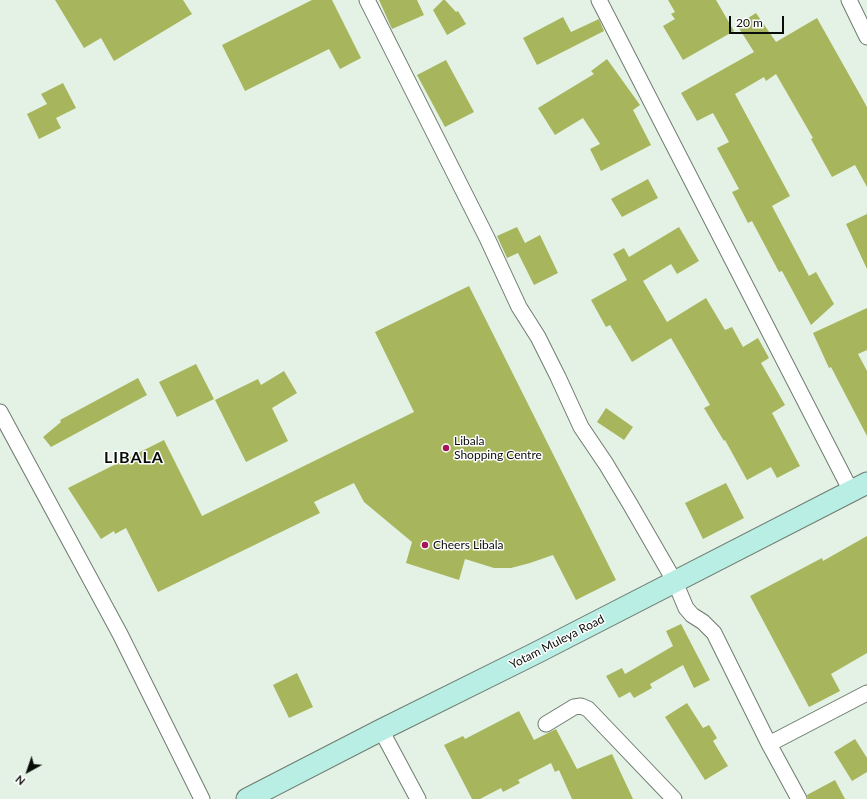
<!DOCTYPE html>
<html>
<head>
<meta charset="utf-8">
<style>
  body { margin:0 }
  #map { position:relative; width:867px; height:799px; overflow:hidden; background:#e3f2e4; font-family:Lato,sans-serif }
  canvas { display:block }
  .north { position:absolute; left:8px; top:751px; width:40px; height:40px; -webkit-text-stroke:3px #fff; paint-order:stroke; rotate:220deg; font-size:11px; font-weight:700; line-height:16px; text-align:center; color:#090d09 }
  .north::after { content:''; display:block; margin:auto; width:14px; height:18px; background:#090d09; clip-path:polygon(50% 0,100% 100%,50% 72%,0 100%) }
  .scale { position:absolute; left:729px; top:16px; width:55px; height:18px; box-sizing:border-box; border:2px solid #090d09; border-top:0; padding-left:5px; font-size:12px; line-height:14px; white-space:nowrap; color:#090d09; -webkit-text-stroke:3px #fff; paint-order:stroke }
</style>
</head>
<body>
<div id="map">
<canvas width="867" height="799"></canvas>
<div class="north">N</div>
<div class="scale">20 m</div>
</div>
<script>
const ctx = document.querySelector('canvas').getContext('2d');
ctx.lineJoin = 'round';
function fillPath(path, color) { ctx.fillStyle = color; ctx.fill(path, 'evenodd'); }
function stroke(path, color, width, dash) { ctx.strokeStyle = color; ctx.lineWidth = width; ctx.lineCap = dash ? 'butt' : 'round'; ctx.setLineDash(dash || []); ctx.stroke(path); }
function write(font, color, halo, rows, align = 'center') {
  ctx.font = font + ' Lato,sans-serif'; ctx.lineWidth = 3; ctx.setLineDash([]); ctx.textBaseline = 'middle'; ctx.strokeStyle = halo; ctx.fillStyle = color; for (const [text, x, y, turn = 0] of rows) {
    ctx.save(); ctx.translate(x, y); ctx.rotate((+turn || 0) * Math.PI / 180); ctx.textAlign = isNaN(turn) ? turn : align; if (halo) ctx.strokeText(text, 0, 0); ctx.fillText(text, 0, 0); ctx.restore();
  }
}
const building = new Path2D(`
  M55 0H183L192 14 114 61 101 38 84 48Z
  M312 0H332L361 58 340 69 329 49 245 91 222 45Z
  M379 0H417L424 15 392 29Z
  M443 0H445L456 12 458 11 466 24 447 35 433 10Z
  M668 0H716L734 31 683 60 663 26 675 19 671 14 675 12Z
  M756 13 776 42 817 18 867 107V187L855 165 832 177 811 139 813 138 776 74 766 81 764 77 735 94 790 196 772 206 809 276 816 272 834 304 811 325 782 271 779 272 752 221 748 223 732 192 739 189 717 148 729 142 713 113 697 121 681 93 754 52 737 25Z
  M563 17 571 32 599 19 604 31 537 65 523 38Z
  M607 59 640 105 633 110 651 145 601 171 590 149 600 144 583 118 555 135 538 108 594 74 591 71Z
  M446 60 474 112 445 127 417 75Z
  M63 83 76 108 56 118 61 128 39 139 27 114 47 104 41 94Z
  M648 179 658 198 622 217 611 199Z
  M867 214V269L846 224Z
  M517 227 525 243 540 235 558 273 534 285 518 253 507 258 497 236Z
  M679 227 699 261 677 274 671 264 643 281 667 322 706 298 725 330 732 327 743 347 758 338 769 358 761 363 785 405 772 413 800 466 777 478 771 467 747 480 725 440 724 441 704 408 710 405 671 338 632 362 610 325 606 327 591 300 627 280 613 254 624 248 629 257Z
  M469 286 616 580 576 600 553 555 530 563 511 568H494L465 559 459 580 406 563 412 542 364 502 354 483 314 502 320 513 158 592 126 528 115 534 114 531 101 539 68 488 164 440 202 516 414 412 375 332Z
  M867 308V350L858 354 867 371V436L831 367 829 368 813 333Z
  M196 364 214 399 177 417 159 382Z
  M284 371 297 393 272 408 288 441 246 462 215 400 258 379 261 385Z
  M138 378 147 395 51 447 43 437 61 422 60 420Z
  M606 408 633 427 624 440 597 422Z
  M726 483 744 518 703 539 685 503Z
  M867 536V653L831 674 840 691 809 707 750 596 822 558 823 561Z
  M681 624 710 680 694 688 683 665 650 684 652 688 634 698 630 692 619 698 606 676 622 668 625 674 673 646 666 631Z
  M297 673 313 707 289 718 273 685Z
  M687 703 703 728 709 725 717 738 713 741 728 766 705 780 665 717Z
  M519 711 534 740 556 729 577 769 612 754 633 799H572L559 770 555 772 551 763 518 780 520 783 503 792 501 788 480 799H472L444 745 463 736 465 739Z
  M855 739 867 758V772L852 781 834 752Z
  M835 780 845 799H808L807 795Z`);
const street = new Path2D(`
  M367 0 487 238 519 307 538 337 558 377 581 427 606 464 630 504 675 582 686 608 692 615 703 622 714 633 769 744 799 799
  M599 0 851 491
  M849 0 867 37
  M0 412 120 634 202 799
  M546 724 574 707 581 706 588 709 674 799
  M381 730 418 799
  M769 744 867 693`);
const secondary = new Path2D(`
  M247 799 381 730 536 653 867 483`);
const markers = [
  [446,448,4,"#a41457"],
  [425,545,4,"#a41457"]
];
const poiNames = [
  ["Libala",454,441],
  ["Shopping Centre",454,455],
  ["Cheers Libala",433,545]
];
const streetNames = [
  ["Yotam Muleya Road",557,642,-27]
];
const districtNames = [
  ["LIBALA",134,458]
];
fillPath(building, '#a7b65c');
stroke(street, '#6e7b6f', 17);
stroke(secondary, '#6e7b6f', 23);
stroke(street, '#fff', 15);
stroke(secondary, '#b9eee5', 21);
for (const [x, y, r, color] of markers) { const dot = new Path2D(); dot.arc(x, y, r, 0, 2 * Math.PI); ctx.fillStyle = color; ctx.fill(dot); stroke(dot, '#fff', 1.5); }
write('12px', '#090d09', '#fff', poiNames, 'left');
write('12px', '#090d09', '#fff', streetNames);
ctx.letterSpacing = '1px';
write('bold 16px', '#090d09', '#fff', districtNames);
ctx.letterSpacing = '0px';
</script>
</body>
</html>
